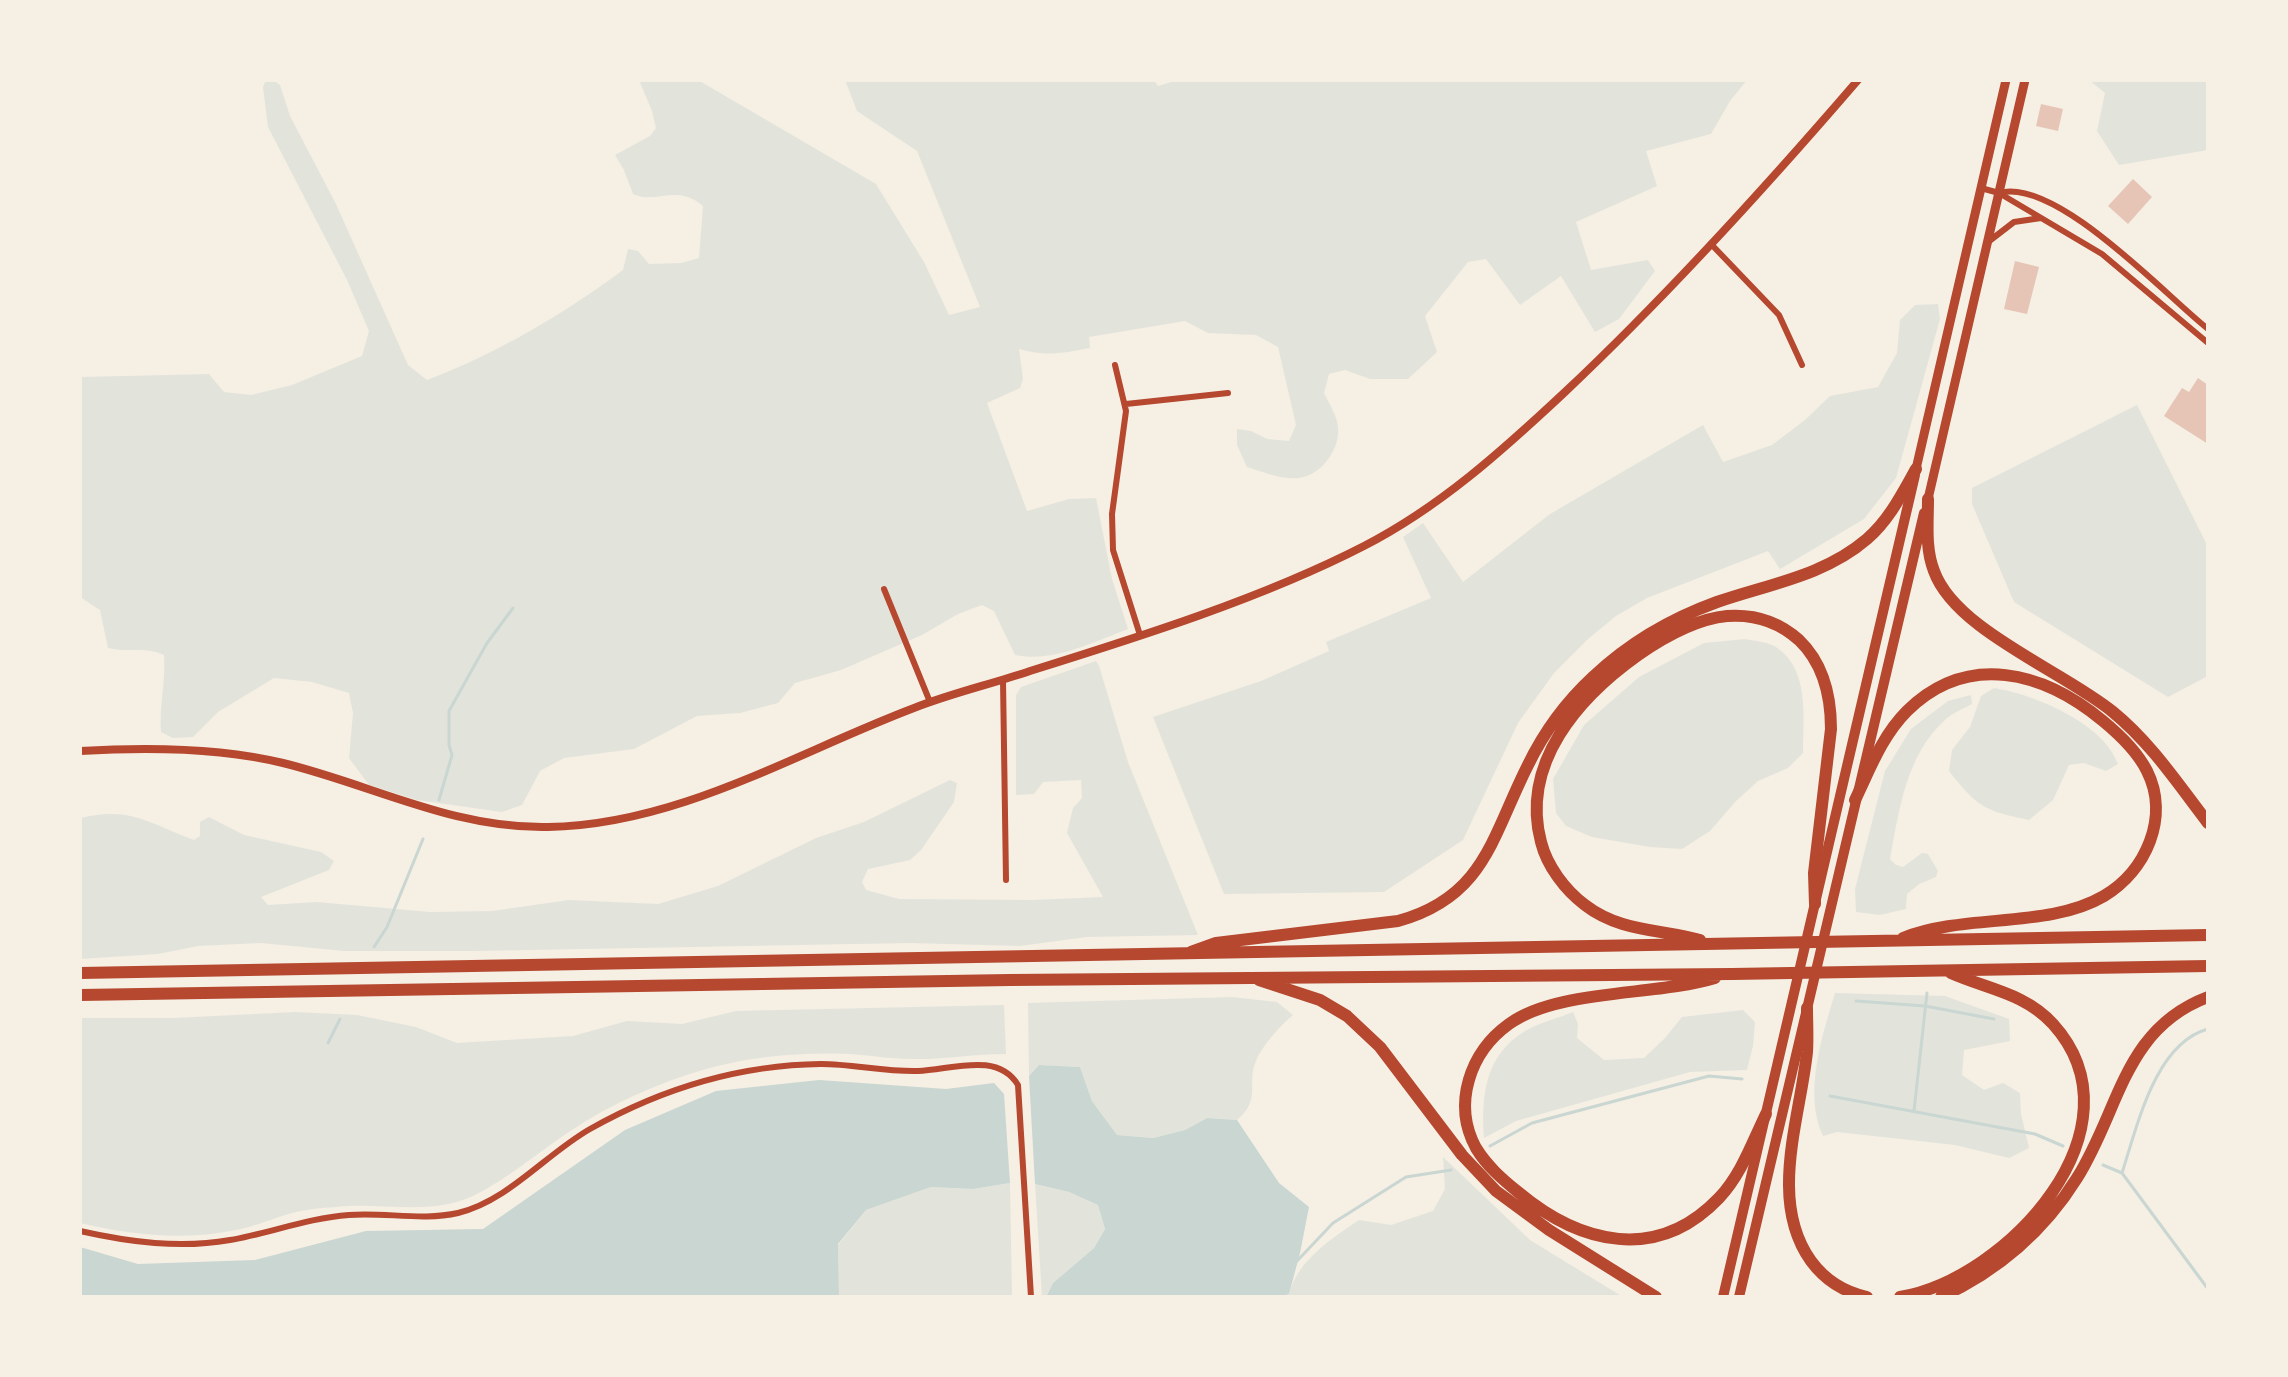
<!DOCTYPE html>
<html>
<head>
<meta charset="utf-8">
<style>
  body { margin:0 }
  #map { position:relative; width:2288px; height:1377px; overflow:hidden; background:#f6efe4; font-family:Mulish,sans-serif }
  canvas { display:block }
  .frame { position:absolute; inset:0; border:82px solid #f6efe4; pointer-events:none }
</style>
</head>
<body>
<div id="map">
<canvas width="2288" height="1377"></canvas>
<div class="frame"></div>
</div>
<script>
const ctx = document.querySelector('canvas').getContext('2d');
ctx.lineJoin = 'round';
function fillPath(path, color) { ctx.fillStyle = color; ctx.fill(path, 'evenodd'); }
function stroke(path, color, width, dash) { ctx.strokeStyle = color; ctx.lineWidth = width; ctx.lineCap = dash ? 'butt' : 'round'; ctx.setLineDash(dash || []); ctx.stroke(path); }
const green = new Path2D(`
  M266 80H273L280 85 290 116 336 204 408 365 427 380C496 354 564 314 623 270L628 249 638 251 649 264 681 263 699 258 703 206C676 183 656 205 633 194L624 170 615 155 650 136 656 128 652 111 639 80H698L876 184 924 262 949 315 980 307 917 151 857 111 845 80H1154L1158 86 1178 80H1747L1730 101 1711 134 1646 151 1657 186 1576 222 1591 270 1648 260 1655 271 1619 319 1595 332 1561 276 1520 305 1486 259 1468 262 1425 316 1437 352 1408 379H1370L1345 370 1329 374 1324 393C1330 405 1337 415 1338 428 1340 448 1323 472 1304 477 1287 482 1263 472 1247 467L1237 445V429L1251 431 1267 439 1289 441 1296 425 1278 347 1256 335 1208 333 1185 321 1089 337 1090 348C1063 353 1046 357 1019 349L1023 379 1020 388 987 403 1027 511 1069 499 1096 498 1112 579 1128 629C1094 642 1052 663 1015 655L994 611 982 605 958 614 922 635 841 670 795 683 778 703 740 713 697 716 634 749 564 758 540 771 522 805 502 812 417 800 369 785 349 758 353 713 349 693 312 682 274 678 218 712 193 737 173 738 161 732C159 706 166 681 164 655 144 646 129 653 108 648L100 610 80 597V377L209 374 224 392 251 395 292 385 362 356 369 331 347 280 268 127 263 87Z
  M2089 80H2208V150L2119 165 2097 131 2105 93Z
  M1938 304 1940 319 1896 478 1864 519 1780 569 1768 551 1647 598 1616 616 1588 639 1554 673 1518 723 1463 840 1384 892 1224 894 1153 717 1261 681 1329 651 1326 642 1431 598 1403 537 1423 523 1463 582 1550 514 1703 425 1723 462 1772 445 1805 420 1830 396 1878 387 1897 353 1900 320 1915 305Z
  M2137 405 2208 547V676L2168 697 2014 602 1972 504V488Z
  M1745 639C1755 641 1768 642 1776 647 1810 669 1803 718 1803 753L1788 768 1758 781 1736 801 1710 831 1682 849 1650 847 1592 837 1566 826 1556 813 1553 779 1584 725 1639 677 1704 643Z
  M1096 661 1099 666 1128 762 1198 935 1087 937 1020 946 910 943 476 951H344L261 943 198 946 158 954 80 959V818C131 806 148 823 194 840L200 836V822L209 817 244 835 321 852 334 861 329 870 261 897 268 905 317 902 430 912 492 911 569 900 658 904 718 886 816 838 864 822 950 780 957 783 954 802 921 850 910 860 868 869 862 882 866 890 899 899 1033 900 1103 897 1067 833 1073 808 1082 798 1081 780 1043 782 1034 794 1016 795V695L1021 687Z
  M1994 688C2033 694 2104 723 2118 764L2106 771 2084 763 2069 765 2053 800 2029 820C1985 811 1977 807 1949 771L1952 750 1970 727 1981 696Z
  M1971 695 1972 704C1963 709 1952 713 1945 720 1906 755 1899 811 1890 859L1896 865 1903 867 1922 853 1928 854 1938 871 1936 877 1919 884 1907 894 1906 909 1880 915 1856 912 1855 889 1885 771 1911 729 1948 701Z
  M1835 993 1945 996 2009 1019 2010 1041 1964 1050 1962 1075 1984 1090 2003 1083 2020 1093 2021 1114 2029 1148 2009 1158 1955 1145 1837 1132 1823 1136C1803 1094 1822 1036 1835 993Z
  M1232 997 1277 1002 1293 1015C1280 1026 1263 1044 1256 1061 1246 1084 1262 1099 1237 1120L1207 1118 1185 1130 1153 1138 1117 1135 1092 1101 1080 1067 1039 1065 1029 1076 1028 1003Z
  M1004 1005 1006 1054C974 1054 942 1060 910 1059 890 1059 870 1055 849 1054 801 1052 753 1056 706 1069 658 1083 610 1104 569 1132 537 1153 508 1179 473 1196 431 1216 380 1202 336 1207 318 1208 299 1210 282 1216 267 1221 252 1227 236 1230 183 1241 132 1235 80 1223V1018H174L295 1012 357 1015 416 1027 457 1043 573 1036 627 1021 682 1024 736 1011Z
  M1743 1010 1755 1022 1753 1046 1747 1070 1690 1072 1516 1121 1484 1138C1481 1096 1485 1055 1525 1031 1539 1023 1558 1018 1573 1012L1578 1024 1577 1038 1604 1060 1644 1058 1665 1038 1682 1017Z
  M1443 1157 1530 1240 1623 1297H1280L1289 1294C1298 1260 1331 1239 1359 1220L1391 1225 1433 1211 1445 1189Z
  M1010 1183 1012 1297H839L838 1245 866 1210 931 1187 973 1189Z
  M1035 1184 1069 1192 1098 1205 1105 1229 1094 1248 1053 1283 1046 1297H1042Z`);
const water = new Path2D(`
  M1039 1065 1080 1067 1092 1101 1117 1135 1153 1138 1185 1130 1207 1118 1237 1120 1279 1183 1309 1207 1300 1253 1289 1294 1280 1297H1046L1053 1283 1094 1248 1105 1229 1098 1205 1069 1192 1035 1184 1029 1076Z
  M819 1080 946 1089 994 1083 1004 1094 1010 1183 973 1189 931 1187 866 1210 838 1244 839 1297H80V1247L138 1264 255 1260 366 1231 483 1229 625 1130 716 1091Z`);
const stream = new Path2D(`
  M439 800 452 755 449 745V711L487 643 513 608
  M374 947 387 927 423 839
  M1856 1001 1925 1006 1994 1019
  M328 1043 340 1019
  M1830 1096 2035 1134 2063 1146
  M1914 1111 1927 993
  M1490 1146 1532 1123 1709 1076 1742 1079
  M2103 1165 2122 1173
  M2122 1173C2137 1127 2155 1043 2208 1029
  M2122 1173 2208 1289
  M1297 1261 1333 1223 1406 1177 1451 1170`);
const building = new Path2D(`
  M2041 104 2063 109 2058 131 2036 126Z
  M2133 179 2152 197 2128 224 2108 206Z
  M2015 261 2039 267 2027 314 2004 309Z
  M2198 378 2208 385V444L2164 416 2182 388 2189 392Z`);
const minor = new Path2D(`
  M1981 188 1999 193 2102 254 2208 343
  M1999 193C2056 177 2165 295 2208 329
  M1988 242 2014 222 2041 218
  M1711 244 1779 315 1802 365
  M1115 365 1126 411 1112 514 1113 550 1140 635
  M1126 404 1228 393
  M884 589 930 702
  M1003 680 1006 880
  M80 1231C129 1242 180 1249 230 1240 270 1233 308 1218 349 1215 384 1212 423 1221 458 1213 508 1201 546 1154 590 1129 661 1089 740 1065 821 1064 853 1064 885 1072 918 1071 951 1070 997 1051 1018 1085L1031 1297`);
const tertiary = new Path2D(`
  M80 751C146 747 218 747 283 763 373 785 453 829 548 827 678 825 795 753 914 708 952 693 992 684 1030 671 1139 637 1263 598 1364 546 1440 507 1503 450 1565 392 1669 294 1765 188 1858 80`);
const secondary = new Path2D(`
  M1916 469 2006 80
  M1928 499 2025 80`);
const primary = new Path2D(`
  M1723 1297 1915 475
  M1739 1297 1924 513`);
const motorway = new Path2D(`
  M1928 499C1928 523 1925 548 1934 571 1955 630 2063 671 2113 712 2151 743 2178 784 2208 823
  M1855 800C1870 769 1882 736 1907 711 1968 651 2044 672 2103 721 2120 735 2137 751 2147 771 2170 817 2146 871 2104 896 2048 929 1965 913 1903 938
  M1700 940C1660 929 1620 932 1585 905 1565 890 1547 866 1541 842 1520 763 1579 697 1638 655 1664 637 1695 619 1727 616 1754 614 1779 622 1799 640 1824 664 1831 696 1831 729L1814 873 1815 904
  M1191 952 1216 943 1398 921C1485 897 1492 836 1528 765 1544 732 1566 702 1593 677 1629 643 1670 619 1717 602 1769 584 1824 576 1867 539 1889 520 1902 494 1916 469
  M80 973 2208 935
  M1715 978C1655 996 1557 989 1509 1024 1470 1052 1452 1104 1476 1148 1487 1166 1502 1179 1518 1192 1580 1244 1657 1263 1719 1198 1741 1175 1752 1143 1766 1114
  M1259 980 1320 1000 1347 1016 1380 1047 1462 1155 1496 1191 1549 1230 1656 1297
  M80 995 1010 980 1732 974 2208 966
  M1807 1008C1807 1023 1808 1037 1807 1052 1800 1119 1768 1201 1811 1261 1825 1280 1844 1292 1867 1297
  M1900 1297C2007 1279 2147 1128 2053 1024 2025 993 1987 989 1951 973
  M1941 1297C1997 1271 2044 1231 2077 1178 2120 1110 2123 1029 2208 997`);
fillPath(green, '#e2e4dc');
fillPath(water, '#c9d6d2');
stroke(stream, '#c9d6d2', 3);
fillPath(building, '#e6c5b7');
stroke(minor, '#b5482f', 6);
stroke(tertiary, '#b5482f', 8);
stroke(secondary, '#b5482f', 9);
stroke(primary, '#b5482f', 10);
stroke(motorway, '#b5482f', 12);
</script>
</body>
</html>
